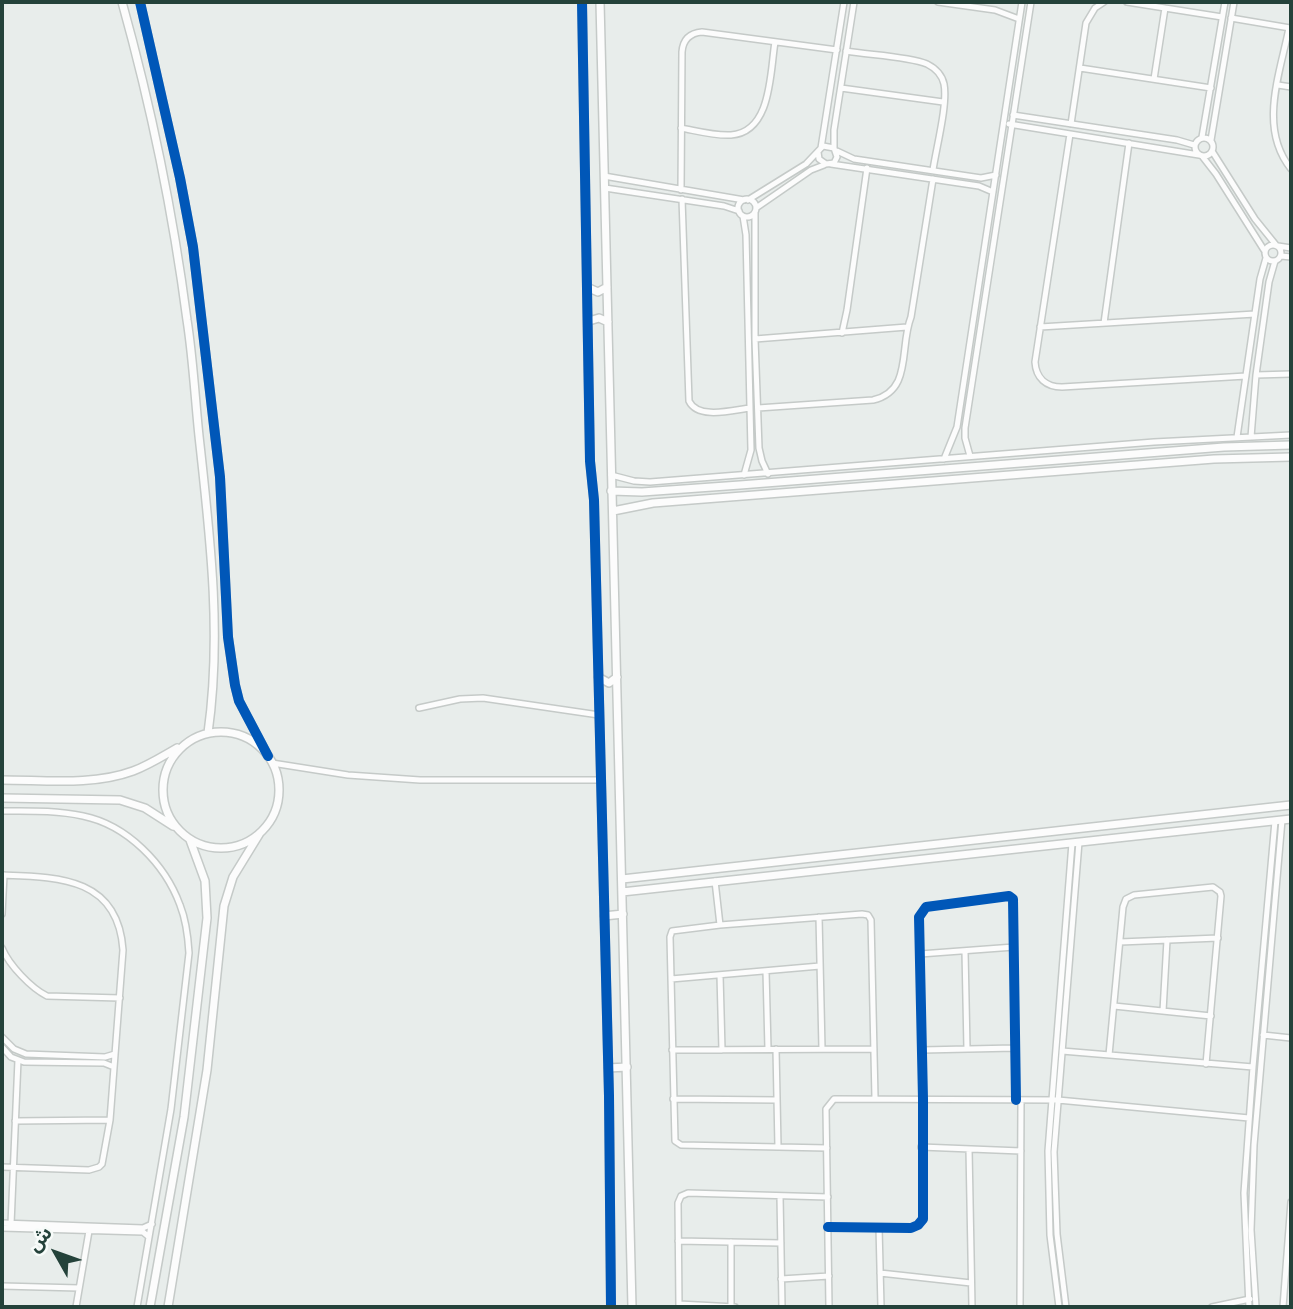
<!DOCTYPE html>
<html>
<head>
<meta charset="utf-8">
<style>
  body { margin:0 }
  #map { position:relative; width:1293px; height:1309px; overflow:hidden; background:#e8edeb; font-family:Figtree,"Noto Sans Arabic",sans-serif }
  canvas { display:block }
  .frame { position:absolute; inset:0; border:4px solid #24423a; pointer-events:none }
  .north { position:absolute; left:21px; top:1218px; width:70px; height:70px; -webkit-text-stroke:5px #f7fbf9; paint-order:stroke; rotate:310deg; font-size:19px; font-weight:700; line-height:28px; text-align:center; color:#24423a }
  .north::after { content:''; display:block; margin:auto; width:24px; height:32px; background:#24423a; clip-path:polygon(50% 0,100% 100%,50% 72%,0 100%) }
</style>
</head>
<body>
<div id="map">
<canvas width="1293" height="1309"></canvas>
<div class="frame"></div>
<div class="north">ش</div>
</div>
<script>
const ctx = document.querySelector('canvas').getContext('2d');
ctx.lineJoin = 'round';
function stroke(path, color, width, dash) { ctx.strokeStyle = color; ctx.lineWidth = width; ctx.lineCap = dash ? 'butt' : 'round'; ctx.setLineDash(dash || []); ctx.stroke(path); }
const minor = new Path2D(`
  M938 2 995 10 1019 19
  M1127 2 1222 17
  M1231 18 1290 28
  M1289 28C1280 74 1258 128 1291 169
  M846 51C868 55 907 56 927 64 935 68 942 75 944 84 948 104 936 149 933 170
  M1080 68 1211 88
  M1154 79 1165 8
  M1278 85 1291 87
  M841 88 943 102
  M1013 115 1177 140 1194 145
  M1009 124 1199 155
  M1071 124 1086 23 1095 8 1104 2
  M681 128C697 131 715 136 731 135 772 132 770 72 775 42
  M1070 134 1035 362C1036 378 1046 387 1062 387L1246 376
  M1202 137 1225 2
  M1195 147a9 9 0 1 1 18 0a9 9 0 1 1-18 0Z
  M1211 140 1234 2
  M821 148 844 2
  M834 148V130L854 2
  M837 151 854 159 981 178 996 175
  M1212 151 1255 219 1276 245
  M1202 156 1216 174 1264 250
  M831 164 979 186 993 192
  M604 176 744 200
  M605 188 724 206 739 211
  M681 190 682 52C683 39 690 33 702 32L837 50
  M682 199 689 401C698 420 733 410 750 408
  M738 208a9 9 0 1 1 18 0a9 9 0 1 1-18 0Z
  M748 200 806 164 823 146 834 148 837 157 834 163 826 164 819 159 818 152
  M756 208 811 170 824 165
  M755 213V339L759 448 762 461 768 474
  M743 216 746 235 751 450 744 475
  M1265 253a8 8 0 1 1 16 0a8 8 0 1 1-16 0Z
  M1278 246 1291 248
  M1281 256 1291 257
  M1104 323 1129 143
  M1040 327 1255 314
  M842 333 847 310 867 168
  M755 339 907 327
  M1256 375 1291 374
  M758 408 873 400C913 391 899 347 911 317L933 179
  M1237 437 1260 279 1266 258
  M1251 437 1256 375 1269 282 1275 261
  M970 456 965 438V428L1031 2
  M944 459 957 427 1022 2
  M611 475 634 481 650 482 1154 442 1291 435
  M419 708 460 699 483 698 599 715
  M272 763 348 775 420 780H600
  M2 811C29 811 56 810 83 816 127 825 165 864 180 905 186 920 188 936 189 953L171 1109 137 1307
  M2 875C58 877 118 877 123 950L110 1120 102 1164 99 1167 89 1170 2 1167
  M715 881 720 925
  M2 914 4 875
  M819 917 822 1049
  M1120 942 1218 938
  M2 948C9 965 31 988 47 996L120 998
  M965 951 967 1049
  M920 954 1014 947
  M766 971 768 1049
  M720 975 722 1050
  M671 979 820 966
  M1114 1006 1211 1016
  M1163 1011 1167 940
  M1263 1035 1291 1038
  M2 1037 14 1049 26 1054 105 1057 115 1054
  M2 1047 11 1057 24 1062 104 1063 114 1067
  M776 1049 778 1147
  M672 1050 874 1049
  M922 1050 1015 1048
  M1062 1051 1253 1067
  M1109 1055 1123 907 1126 899 1134 895 1213 887 1220 892 1221 896 1206 1064
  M673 1099 777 1100
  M15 1121 110 1120
  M921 1147 1021 1151
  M827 1148 681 1145 675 1141 670 937 672 931 720 925 862 914 868 915 871 920 875 1098
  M969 1149 972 1307
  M780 1196 782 1307
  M2 1223 143 1228 152 1224
  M11 1224 18 1060
  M828 1227 911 1228 918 1225 923 1219V1099L919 917 926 907 1009 896 1013 899 1016 1100
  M879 1227 881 1307
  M2 1228 143 1232 149 1237
  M678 1241 781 1243
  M731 1242V1307
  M880 1273 971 1283
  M781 1279 829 1276
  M2 1286 79 1288
  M679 1304 735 1307
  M76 1307 89 1231
  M679 1307 678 1203 681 1196 688 1193 828 1197
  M829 1307 826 1109 834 1099 1058 1100 1249 1118
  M1020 1307 1021 1100
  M1059 1307 1050 1235 1048 1151 1072 843
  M1066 1307 1057 1234 1054 1152 1079 842
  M1212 1307 1250 1299
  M1249 1307 1244 1193 1253 1067 1275 821
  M1256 1307 1251 1230 1254 1145 1282 820
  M1283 1307 1291 1202`);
const tertiary = new Path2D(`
  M122 2C151 106 173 213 187 320 193 358 195 398 199 436 210 536 222 634 208 733
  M140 2 180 178 193 247 220 477 228 637 235 685 239 701 268 756
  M582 2 590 461 594 500 609 1096 611 1307
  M600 2 632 1307
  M589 288 598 292 607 287
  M589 321 599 318 608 322
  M611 491 642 492 740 485 1224 447 1291 445
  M613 511 653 503 1214 459 1291 457
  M598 677 609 683 617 677
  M163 790a58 58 0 1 1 116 0a58 58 0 1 1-116 0Z
  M2 780C45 780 92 786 133 771 149 765 163 756 177 748
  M2 798 120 800 145 808 173 826
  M622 879 1291 805
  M622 892 1291 819
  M604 916 623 914
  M608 1068 627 1067
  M150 1307 184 1117 207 918 205 881 190 840
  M168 1307 207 1070 224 906 233 877 260 833`);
const cycleway = new Path2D(`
  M140 2 180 178 193 247 220 477 228 637 235 685 239 701 268 756
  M582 2 590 461 594 500 609 1096 611 1307
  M828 1227 911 1228 918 1225 923 1219V1099L919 917 926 907 1009 896 1013 899 1016 1100`);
stroke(minor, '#c5cac8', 8);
stroke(tertiary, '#c5cac8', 10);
stroke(minor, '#fcfcfc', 5);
stroke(tertiary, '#fcfcfc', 7);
stroke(cycleway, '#0057b8', 10);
</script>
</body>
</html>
